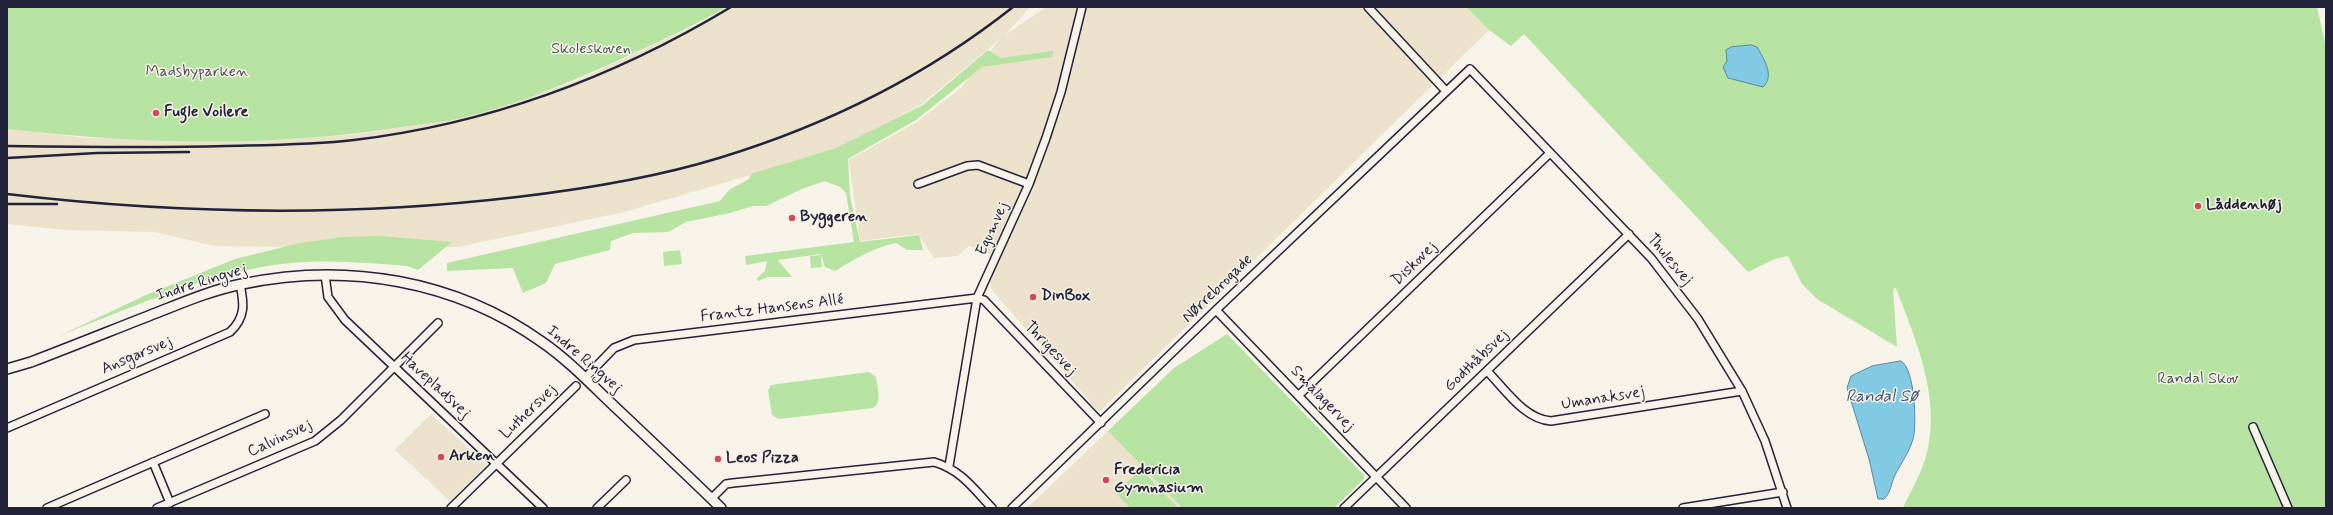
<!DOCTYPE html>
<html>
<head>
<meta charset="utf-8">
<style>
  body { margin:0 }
  #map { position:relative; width:2333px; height:515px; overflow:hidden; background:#f7f3e8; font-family:Mynerve,sans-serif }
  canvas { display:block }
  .frame { position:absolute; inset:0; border:8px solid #22223b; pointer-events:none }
</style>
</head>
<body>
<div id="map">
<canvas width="2333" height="515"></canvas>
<div class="frame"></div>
</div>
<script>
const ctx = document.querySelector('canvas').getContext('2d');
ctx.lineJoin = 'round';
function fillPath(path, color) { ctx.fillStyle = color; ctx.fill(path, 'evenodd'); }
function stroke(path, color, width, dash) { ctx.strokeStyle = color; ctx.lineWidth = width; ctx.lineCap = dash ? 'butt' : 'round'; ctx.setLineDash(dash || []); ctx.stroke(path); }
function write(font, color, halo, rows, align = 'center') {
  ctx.font = font + ' Mynerve,sans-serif'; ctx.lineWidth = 3; ctx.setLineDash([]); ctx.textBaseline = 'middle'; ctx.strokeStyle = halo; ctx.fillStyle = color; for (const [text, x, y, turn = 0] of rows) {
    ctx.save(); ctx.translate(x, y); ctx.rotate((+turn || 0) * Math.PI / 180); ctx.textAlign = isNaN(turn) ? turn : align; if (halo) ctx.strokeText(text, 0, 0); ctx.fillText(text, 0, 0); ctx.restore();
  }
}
const built = new Path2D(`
  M726 7H1030L1005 35 1046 7H1466L1489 30 1099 412 991 289 989 253 969 246 957 256 934 258 918 234 860 241 849 160 917 122 961 88 1000 39 922 104 836 150 624 212 458 247 357 248 214 246 155 232 66 230 7 224V129L87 138 282 140 359 134 460 118 571 83 698 24Z
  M431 414 487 465 450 501 395 450Z
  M1108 431 1182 508H1027Z`);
const green = new Path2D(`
  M7 7H726C697 24 667 38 636 52 579 79 522 103 461 118 442 122 422 124 402 127 272 148 138 144 7 129Z
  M1466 7H2317L2326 47V508H1903C1911 490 1923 471 1927 452 1941 396 1915 339 1896 288L1893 289 1897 347 1817 299 1802 284 1788 256 1775 259 1748 272C1674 192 1598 114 1524 34L1511 46 1489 30Z
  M988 50 1000 58 1053 51 1052 57 982 67 916 120 848 159 850 196 860 242 919 235 923 250H907L896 243C872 248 857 258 835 271L825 267 821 254 778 260 792 277H768L758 281 757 278 765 271 767 261 746 265 745 256 854 242 846 193 840 187 825 181 802 189 766 206H753L730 213 686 222 668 232 633 233 611 241 610 250 555 264 546 283 523 293 513 268 447 271V263L720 201 729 190 749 179 751 174 836 148 923 105Z
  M381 236 452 242 418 270 407 266C358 262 309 258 261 267 192 280 125 310 59 336L146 295 235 259 300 243 343 237Z
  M680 250 682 264 664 266 663 252Z
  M821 255 822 267 811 268 810 256Z
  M1227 334 1364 475V479L1334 508H1182L1108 431 1174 368Z
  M869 372 876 377C877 387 883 403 873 408L779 419 772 415 768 390 771 385Z
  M1141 469 1176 506 1174 508H1130L1116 493Z`);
const water = new Path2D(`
  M1751 45 1757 47C1764 59 1775 76 1763 87L1728 78 1723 67 1727 61 1726 50 1731 47Z
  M1901 361C1915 368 1917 425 1913 439 1909 453 1901 463 1895 475 1891 483 1891 493 1884 499H1878L1869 459 1847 388 1851 376 1872 366Z`);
const minor = new Path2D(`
  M1368 7 1446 91
  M918 184 967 166 978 165 1029 184
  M325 275 328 297 345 320 543 508
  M1216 310 1406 508
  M1487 371C1505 389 1524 419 1551 421L1742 391
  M585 378 614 348 634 340 977 298 984 300 1101 423
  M1299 395 1550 153
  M2253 427 2288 508
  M7 428 230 332C246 317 244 303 240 284
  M153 462 170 503
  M949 466 977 298 1029 184 1046 138 1061 92 1082 7
  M711 499 726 484 733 483 934 462C961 470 973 488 992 508
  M47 508 265 414
  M157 508 315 441 341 420 438 323
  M451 508 576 386
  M597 508 626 480
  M1012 508 1216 310 1470 69 1651 258 1698 319 1742 391 1765 441 1787 508
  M1344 508 1629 234
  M1683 508 1783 492`);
const tertiary = new Path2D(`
  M7 369 31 362C73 346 115 329 156 313 184 302 212 290 242 284 346 262 455 280 542 342 568 360 590 383 613 405 649 439 685 473 721 508`);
const rail = new Path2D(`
  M7 146C80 147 153 148 226 146 268 145 311 145 354 140 488 124 615 77 731 7
  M7 158 97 153 189 152
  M7 194C176 214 348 217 517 197 585 189 654 178 719 158 824 126 926 76 1013 7
  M7 204H57`);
const markers = [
  [156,113,4,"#d1495b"],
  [2198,206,4,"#d1495b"],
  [792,218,4,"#d1495b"],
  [1033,297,4,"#d1495b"],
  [441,457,4,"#d1495b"],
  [718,459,4,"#d1495b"],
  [1106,480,4,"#d1495b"]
];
const parkNames = [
  ["Skoleskoven",591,50],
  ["Madsbyparken",197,73],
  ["Randal Skov",2198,380]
];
const poiNames = [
  ["Fugle Voilere",164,113],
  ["Låddenhøj",2206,206],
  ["Byggeren",800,218],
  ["DinBox",1041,297],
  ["Arken",449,457],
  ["Leos Pizza",726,459],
  ["Fredericia",1114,471],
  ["Gymnasium",1114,489]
];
const streetNames = [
  ["Egumvej",993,229,-66],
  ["Thulesvej",1669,260,50],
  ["Diskovej",1415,264,-44],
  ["Indre Ringvej",202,283,-17],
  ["Nørrebrogade",1218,289,-44],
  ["Frantz Hansens Allé",772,309,-7],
  ["Thrigesvej",1050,349,46],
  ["Ansgarsvej",137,356,-23],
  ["Indre Ringvej",584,360,41],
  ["Godthåbsvej",1477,361,-44],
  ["Havepladsvej",435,386,43],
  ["Smalagervej",1322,399,46],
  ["Umanaksvej",1603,399,-9],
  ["Luthersvej",529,412,-44],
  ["Calvinsvej",280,439,-25]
];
const waterNames = [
  ["Randal Sø",1882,397]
];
fillPath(built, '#ece2cc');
fillPath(green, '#b6e3a2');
fillPath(water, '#82cae3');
stroke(water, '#5c87a0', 1);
stroke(minor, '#22223b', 10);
stroke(tertiary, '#22223b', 12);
stroke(minor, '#f7f3e8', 7);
stroke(tertiary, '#f7f3e8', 9);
stroke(rail, '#22223b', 2.5);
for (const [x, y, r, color] of markers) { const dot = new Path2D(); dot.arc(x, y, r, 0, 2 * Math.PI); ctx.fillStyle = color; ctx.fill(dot); stroke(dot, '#f7f3e8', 1.5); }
write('16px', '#475255', '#f7f3e8', parkNames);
write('bold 16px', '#22223b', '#f7f3e8', poiNames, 'left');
write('16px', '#22223b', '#f7f3e8', streetNames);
write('italic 17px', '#3f546d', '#f7f3e8', waterNames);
</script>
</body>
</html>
